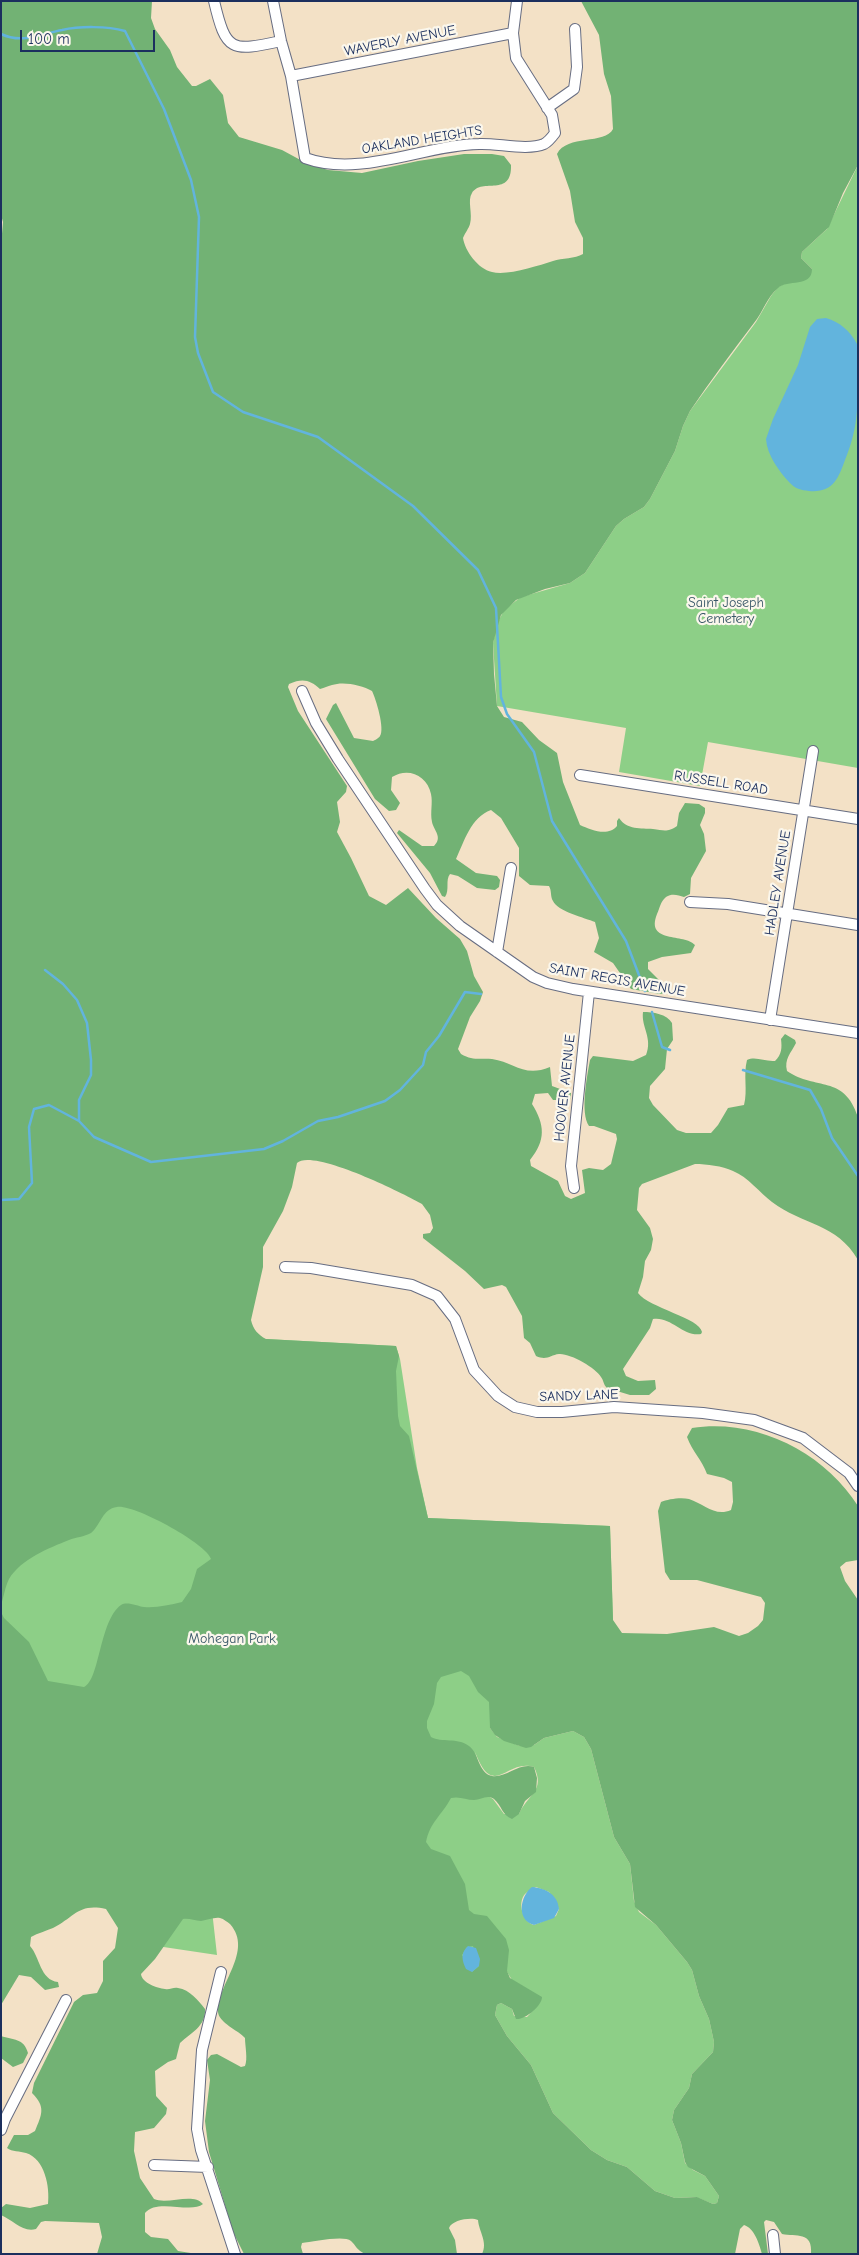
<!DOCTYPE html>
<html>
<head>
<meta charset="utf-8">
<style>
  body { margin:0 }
  #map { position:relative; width:859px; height:2255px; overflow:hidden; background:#f3e1c6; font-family:"Comic Neue",sans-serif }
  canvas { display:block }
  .frame { position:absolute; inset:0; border:2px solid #1b2f5e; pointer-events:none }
  .scale { position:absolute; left:20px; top:30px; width:135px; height:22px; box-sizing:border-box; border:2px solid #1b2f5e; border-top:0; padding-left:6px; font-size:15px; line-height:18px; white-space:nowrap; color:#1b2f5e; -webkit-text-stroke:4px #fbf7ec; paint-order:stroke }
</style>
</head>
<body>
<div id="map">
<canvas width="859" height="2255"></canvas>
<div class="frame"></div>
<div class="scale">100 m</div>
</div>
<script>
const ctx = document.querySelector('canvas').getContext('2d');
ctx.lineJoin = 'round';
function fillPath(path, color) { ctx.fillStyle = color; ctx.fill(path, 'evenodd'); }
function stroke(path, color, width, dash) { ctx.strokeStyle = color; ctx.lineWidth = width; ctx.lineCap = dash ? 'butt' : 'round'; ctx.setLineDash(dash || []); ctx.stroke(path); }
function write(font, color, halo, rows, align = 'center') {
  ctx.font = font + ' "Comic Neue",sans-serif'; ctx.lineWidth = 4.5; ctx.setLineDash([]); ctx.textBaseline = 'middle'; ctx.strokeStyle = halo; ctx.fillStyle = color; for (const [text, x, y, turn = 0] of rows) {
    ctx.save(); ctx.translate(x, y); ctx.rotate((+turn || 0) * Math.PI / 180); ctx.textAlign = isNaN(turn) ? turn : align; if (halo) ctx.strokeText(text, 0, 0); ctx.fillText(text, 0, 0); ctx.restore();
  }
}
const green = new Path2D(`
  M858 165V768L708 742 700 786 619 772 626 728 497 706 493 643 497 624 504 610 521 597 570 583 585 573 616 526 624 519 644 507 650 499 675 451 683 426 690 411 756 322 771 296 778 287 812 269 801 258 802 252 827 229Z
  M1 1333 266 1339 396 1346 400 1359 417 1468 428 1518 610 1526 613 1621 490 1728 497 1737 520 1746 534 1745 544 1738 573 1731 584 1737 591 1749 614 1837 630 1864 634 1901 639 1912 656 1925 687 1962 692 1970 699 1996 709 2019 714 2042 713 2052 692 2074 689 2088 674 2110 672 2120 681 2143 685 2163 693 2170 705 2176 719 2196 717 2203 713 2204 696 2197 675 2198 655 2191 627 2167 607 2160 591 2150 553 2113 531 2065 507 2036 495 2015 497 2005 501 2003 512 2009 514 2016 527 2017 537 2006 524 1987 512 1980 507 1972 277 2090 250 1869 208 1875 217 1955 130 1942 134 1926 44 1839 1 2005ZM475 1752C494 1801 506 1758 534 1767 546 1791 527 1795 519 1814H504L493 1799 488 1796ZM536 1887 549 1892 559 1909 556 1916 534 1925C523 1922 517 1903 525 1894 528 1891 532 1889 536 1887Z`);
const forest = new Path2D(`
  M1 1H152L151 18 155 29 170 50 177 67 192 86H196L210 79 223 95 228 123 239 137 282 150 306 163 328 170 362 173 418 161 464 154H492L504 156 511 165C512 198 482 177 472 193 467 200 473 214 470 224 469 228 465 233 463 238 465 251 478 269 492 272 507 276 537 266 553 261 562 258 575 259 583 254V238L575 222 570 191 557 154C567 134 605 145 613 129L611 96 604 74 599 35 581 1H858V165L843 193 829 227 802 252 801 258 812 269C812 288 787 279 778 288 767 297 763 312 754 323 732 352 710 381 690 411L683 426 675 451 650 499 644 507 624 519 616 526 585 573 570 583 545 589 516 600 501 615 493 643 494 674 497 706 504 717 522 722 539 740 557 753 563 782 580 825C591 830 608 837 617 826V821L619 818C627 830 641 828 653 829 663 830 667 833 677 826L679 813 685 803 699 804 705 808V813L700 825 704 834 706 851 691 878 690 894 684 897C678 895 672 893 666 897 660 902 660 908 657 914 645 944 685 933 695 945L691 953 662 957 648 962V969L666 987 667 993 660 994 631 989 613 963 594 952 599 938 595 922C585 918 557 911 553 901 550 896 552 891 549 886L530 885 519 876V848L501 818 491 810C471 817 464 842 456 859L476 873 497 876 500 880 499 887 495 890 477 888 458 876 450 874C445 880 450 890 445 897L442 896 430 873 397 833 399 830 422 846H434C443 837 434 831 432 822 430 812 433 803 431 794 427 775 408 767 392 777L391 790 400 803 396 810 389 811 375 799 326 719 333 705 336 703 354 738 373 741C374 741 380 737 380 736 385 729 376 699 372 691 362 685 343 681 332 685 327 686 325 688 320 689 310 680 303 678 289 684L288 687 298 711 347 786 346 792 337 802 340 822 337 832 351 858 369 896 386 905 408 888 436 918 460 939 467 951 474 976 483 992 480 1001 470 1017 458 1049 461 1054C473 1061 480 1058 492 1059 514 1062 524 1078 550 1067L552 1086 571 1093 570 1100H553L548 1093 535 1094 532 1104C545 1125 546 1140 530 1160L531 1166 558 1181 565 1196 571 1199 585 1193 582 1170 589 1168 603 1170 611 1164 617 1139 616 1134 594 1126H589C580 1113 587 1076 590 1060L593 1056 633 1061 646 1055C653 1038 641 1027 643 1012 653 1012 667 1014 672 1023L673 1040 667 1049 665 1069 650 1086 649 1098 653 1105 677 1130 686 1133H711L718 1125 728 1108 744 1105C748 1090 743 1075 747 1060 756 1056 765 1062 775 1061 782 1054 782 1048 781 1039L785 1034 795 1040 796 1043C791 1053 784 1059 787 1071 816 1091 844 1074 858 1117V1260C837 1223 802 1225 772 1202 760 1193 748 1177 733 1171 722 1166 707 1164 695 1164L642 1184 639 1188 637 1210 650 1228 653 1239 651 1250 645 1261 643 1277 638 1293C649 1308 700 1318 702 1332L701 1334C683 1337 671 1316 653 1319L650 1328 623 1369 626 1376 638 1381 655 1380 656 1389 649 1395H630L607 1388C603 1384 604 1381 601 1377 596 1368 570 1353 559 1354 550 1355 547 1361 536 1356L530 1343 524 1338 522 1316 506 1287 502 1285 484 1289 465 1271 423 1238V1234L430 1233 433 1228 430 1215 422 1204C403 1193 312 1148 297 1163L292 1187 283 1211 263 1247V1267L251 1320C253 1329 258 1335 266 1339L396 1346 399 1356 396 1371 398 1416 400 1426 409 1436 428 1518 610 1526 613 1620 622 1633 667 1634 714 1627 739 1636 748 1633 758 1626 763 1620 765 1603 761 1597 697 1580H670L665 1572 658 1511 661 1502C668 1499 681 1497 689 1499 704 1504 715 1517 731 1510L733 1502 732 1482 724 1478 707 1474C702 1460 692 1451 687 1437L692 1428C756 1418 824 1452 858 1506V1560L846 1562 840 1567 845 1581 858 1600V2254H811C813 2231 796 2237 782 2234L774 2222 766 2220 764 2222 768 2254H762C759 2243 754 2228 744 2225L740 2229 735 2254H482C488 2242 479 2232 478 2220 471 2217 452 2220 449 2228L455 2240 457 2254H365C356 2249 357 2247 351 2241 344 2235 312 2242 302 2243L301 2247 303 2254H244L233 2232 209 2152 205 2121 210 2080 207 2060 211 2055 217 2054 241 2067 245 2066C248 2059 245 2046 245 2038 238 2030 219 2023 218 2012 217 1984 254 1951 230 1924 227 1922 224 1919 220 1918 214 1917 208 1920 201 1921 195 1921 189 1918 183 1919L155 1959 141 1974C142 1983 157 1988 165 1989 170 1990 173 1987 178 1988 190 1990 198 2000 205 2009 206 2026 191 2033 180 2043L176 2059 168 2062 155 2071 156 2096 167 2108 166 2114 154 2128 135 2132 134 2151 140 2178 154 2199C168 2205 193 2192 203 2204 191 2214 157 2198 145 2213V2232L151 2237 168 2239 178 2251 197 2254H97L102 2237 99 2223 45 2221 41 2222 36 2229C23 2233 13 2220 1 2215V2208L6 2204 30 2208 48 2204C50 2187 45 2159 26 2153 20 2151 12 2152 7 2148L14 2135H28L35 2131C42 2114 46 2107 32 2093L34 2083 74 2002 83 1995 97 1993 103 1981V1961L115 1948 118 1928 106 1909C78 1903 75 1917 53 1928 46 1931 38 1933 31 1937L30 1946C40 1957 40 1980 58 1982L59 1987 45 1990 31 1977 19 1975 1 2005V1612L4 1618 29 1642 48 1681 84 1687C100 1680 99 1621 121 1605 127 1601 137 1606 144 1607 157 1608 169 1605 182 1602L191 1589 197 1569 211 1559C207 1544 134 1504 117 1507 102 1509 101 1525 91 1533 84 1537 76 1537 69 1540 49 1548 21 1559 9 1579 5 1587 4 1596 1 1605V245L3 222 1 215ZM461 1671 469 1676 478 1692 489 1702 490 1728 495 1735 504 1741 526 1748 531 1747 544 1738 573 1731 584 1737 591 1749 614 1837 630 1864 635 1907 656 1925 687 1962 692 1970 699 1996 709 2019 714 2042 713 2052 692 2074 689 2088 674 2110 672 2120 681 2143 685 2162 688 2167 705 2176 719 2196 717 2203 713 2204 697 2197 675 2198 655 2191 627 2167 607 2160 591 2150 553 2113 531 2065 507 2036 495 2015 497 2005 501 2003 512 2009 516 2019C525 2020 542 2006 542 1997L510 1978 507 1971 509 1950 506 1939 487 1916 474 1914 469 1910 465 1884 450 1856 431 1849 426 1842C430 1822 442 1815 451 1798 460 1796 466 1800 474 1800 481 1800 487 1794 494 1799 502 1806 502 1815 512 1819L519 1814 525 1801 536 1792 537 1778 534 1767C519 1762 507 1778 492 1776 478 1773 479 1753 469 1746 457 1737 442 1743 431 1737L427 1728V1721L434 1704 437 1683 441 1677ZM473 1946 479 1966 472 1972 462 1955 467 1947Z
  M1 2036C13 2040 24 2038 28 2053L23 2063 13 2067 1 2058Z`);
const water = new Path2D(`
  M826 318C840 322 850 331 857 344 859 353 858 369 858 378 858 410 857 431 845 460 838 479 833 493 809 491 801 490 795 489 789 482 779 471 767 455 766 439L773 419 798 365 810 327 817 319Z
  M532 1887C546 1888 558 1895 559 1909L554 1918 534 1925C516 1920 520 1896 532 1887Z
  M468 1946 476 1948 480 1959 479 1966 472 1972 466 1969C462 1961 460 1953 468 1946Z`);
const stream = new Path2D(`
  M1 34C22 44 41 34 62 30 80 26 107 26 125 31L164 109 191 180 199 217 195 337 198 353 213 392 243 412 318 437 413 506 478 570 496 608 501 697 507 714 534 752 552 821 626 941 645 991
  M45 970 63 984 77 1000 87 1023 91 1060V1075L79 1100V1120
  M652 1012 662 1047 670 1050
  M743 1070 810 1090 821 1109 832 1138 858 1176
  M1 1200 19 1199 32 1183 29 1127 34 1109 49 1105 79 1121 94 1137 151 1162 264 1149 283 1141 318 1121 338 1117 385 1101 400 1090 423 1065 426 1052 439 1036 465 992 481 994`);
const street = new Path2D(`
  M214 1C226 52 231 52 281 41
  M273 1 281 41 291 76 305 158C360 178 423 145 479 144 497 143 528 151 544 144 548 142 552 137 555 133L552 115 516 58 513 33 517 1
  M291 76 513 33
  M547 108 574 89 577 67 575 29
  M302 691 316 723 338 759 425 889 437 905 460 926 533 977 547 983 573 989 858 1033
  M580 775 858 819
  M690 902 728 904 858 925
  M497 952 511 868
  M770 1020 813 751
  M574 1188 571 1166 589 992
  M285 1267 311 1268 412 1285 437 1296 455 1319 474 1370 498 1396 515 1407 537 1412H562L614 1407 703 1413 754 1420 803 1438 849 1473 858 1486
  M221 1972 202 2050 197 2129 201 2150 235 2254
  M1 2130 5 2119 66 2000
  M154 2165 208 2167
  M773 2235 775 2254`);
const streetNames = [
  ["WAVERLY AVENUE",400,41,-11],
  ["OAKLAND HEIGHTS",422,140,-9],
  ["RUSSELL ROAD",721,783,9],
  ["HADLEY AVENUE",778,883,-81],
  ["SAINT REGIS AVENUE",617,980,10],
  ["HOOVER AVENUE",565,1088,-84],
  ["SANDY LANE",579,1396,-2]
];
const parkNames = [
  ["Saint Joseph",726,603],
  ["Cemetery",726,619],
  ["Mohegan Park",232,1639]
];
fillPath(green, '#8dcf87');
fillPath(forest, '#72b274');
fillPath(water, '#62b4dd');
stroke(stream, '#62b4dd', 2.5);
stroke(street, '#676d82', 12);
stroke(street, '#fff', 10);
write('14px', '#1b2f5e', '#fbf7ec', streetNames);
write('14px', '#385768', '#fbf7ec', parkNames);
</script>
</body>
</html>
